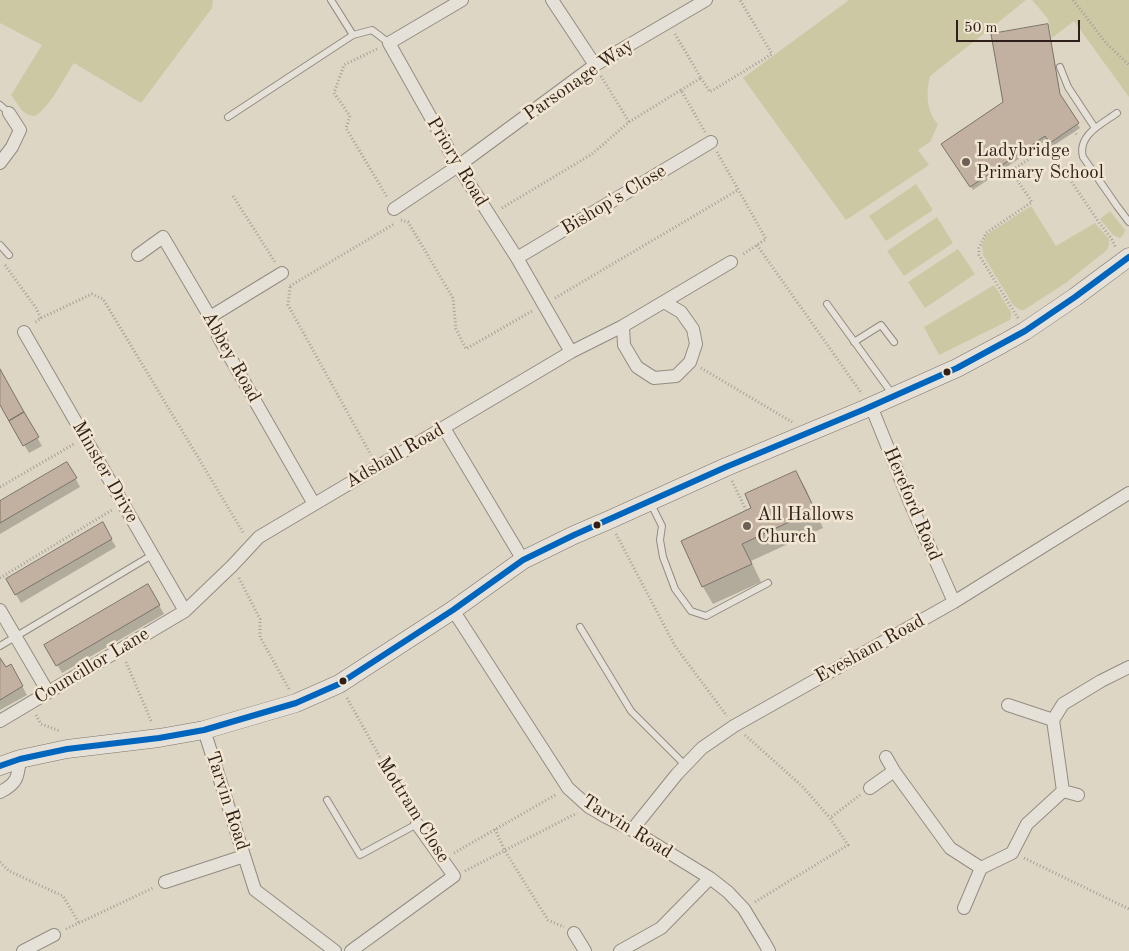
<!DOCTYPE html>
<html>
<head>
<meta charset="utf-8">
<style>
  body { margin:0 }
  #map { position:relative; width:1129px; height:951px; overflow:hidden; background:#ded6c4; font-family:"Old Standard TT",serif }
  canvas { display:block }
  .scale { position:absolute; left:956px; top:20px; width:124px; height:22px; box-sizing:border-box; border:2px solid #2e1f1a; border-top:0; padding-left:6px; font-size:15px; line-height:18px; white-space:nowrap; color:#2e1f1a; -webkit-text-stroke:4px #f1e6d2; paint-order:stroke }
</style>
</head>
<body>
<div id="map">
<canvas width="1129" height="951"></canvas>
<div class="scale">50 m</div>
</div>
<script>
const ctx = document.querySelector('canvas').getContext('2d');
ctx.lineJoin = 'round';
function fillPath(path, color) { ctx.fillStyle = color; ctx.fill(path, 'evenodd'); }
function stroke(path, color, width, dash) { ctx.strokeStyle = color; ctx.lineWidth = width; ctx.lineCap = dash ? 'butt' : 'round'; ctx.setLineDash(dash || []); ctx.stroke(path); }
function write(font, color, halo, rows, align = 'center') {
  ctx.font = font + ' "Old Standard TT",serif'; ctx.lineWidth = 5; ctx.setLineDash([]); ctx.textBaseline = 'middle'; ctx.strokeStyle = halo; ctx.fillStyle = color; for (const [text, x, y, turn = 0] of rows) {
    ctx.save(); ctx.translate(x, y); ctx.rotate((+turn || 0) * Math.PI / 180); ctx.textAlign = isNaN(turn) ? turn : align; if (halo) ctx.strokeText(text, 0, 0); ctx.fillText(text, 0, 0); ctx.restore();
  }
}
const green = new Path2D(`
  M0 0H213L212 8 141 103 74 63C63 79 51 106 35 116 21 115 19 105 11 95L42 45 0 23Z
  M849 0H1026L990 29 930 76C926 91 926 112 938 124L930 142 918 150 929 165 846 220 743 78Z
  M1032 0H1129V97L1074 21 1052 38 1048 19Z
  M916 184 933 210 886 241 869 216Z
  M1031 206 1056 246 1095 223 1109 239V245L1107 250 1067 282 1024 310H1020L1013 305 983 255 982 245 986 235Z
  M1110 211 1125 230 1124 234 1120 238 1113 235 1100 219Z
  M937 217 953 243 904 276 887 251Z
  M958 249 975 274 925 308 908 282Z
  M994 285 1011 312V317L1010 320 939 355 924 327Z`);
const shadow = new Path2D(`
  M1047 25 1049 29 1061 99 1080 128 1053 146 1048 139 973 190 945 148 1004 103Z
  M0 372 42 446 29 453 0 403Z
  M67 463 80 487 0 534V502Z
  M796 472 806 489 823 528 751 561 761 582 713 604 703 587 682 541 753 508Z
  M102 524 116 547 21 603 7 580Z
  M148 586 164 614 62 673 46 645Z
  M0 660 6 669 11 666 27 695 0 710Z`);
const building = new Path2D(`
  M1048 24 1060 94 1079 123 1050 143 1045 136 970 187 941 144 1003 102 991 34Z
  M0 369 24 412 9 421 0 405Z
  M24 412 39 437 23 446 9 421Z
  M67 462 77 478 0 523V501Z
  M796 471 815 510 742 544 752 564 702 587 681 541 751 508 745 494Z
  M103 522 112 539 15 595 6 579Z
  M148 584 160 605 56 666 44 645Z
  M0 658 6 667 11 664 23 686 0 700Z`);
const path = new Path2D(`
  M1073 0 1106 43 1129 65
  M675 34 701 78 681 90
  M377 49 344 65 334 93 350 116 346 128 387 197
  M601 76 629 122
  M701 78 710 92 772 54 740 0
  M1048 147 1098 221 1111 238 1116 248
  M717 152 766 239 742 255
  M233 196 275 262
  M502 208 592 154 629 122 681 90 705 132
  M401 220 408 222 453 298 456 329 466 349 532 311
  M757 245 862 394
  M5 265 36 308 41 318 34 323
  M290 286 394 224
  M290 287 288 305 371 455
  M555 298 738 190
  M41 318 92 294 103 299 244 534
  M1018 318 979 255V248L986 233 1032 202 1011 171 1073 130 1077 135
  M701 368 792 422
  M732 481 746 510
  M0 487 74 444
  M616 534 675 646 727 716
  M0 578 112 510
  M239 578 260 619V637L289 689
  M126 662 152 723
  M347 698 411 813
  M36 715 41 724 60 731
  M745 735 802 786 830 818
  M495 829 505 851 548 920 564 927
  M454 853 557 794
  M1024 858 1129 909
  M0 862 9 871 63 896 79 923
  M465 871 577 813
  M755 902 848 845 830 818 860 795
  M66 929 153 888`);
const lane = new Path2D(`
  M331 0 353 35 372 30 389 43
  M1060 67 1068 87 1095 128
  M0 105 9 113
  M1117 113C1102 124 1077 135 1083 157L1117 206 1129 222
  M228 117 353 35
  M0 245 9 255
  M827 304 893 395
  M854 342 881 325 894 342
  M650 502 662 526 660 540 663 557 675 589 691 611 706 616 768 583
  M580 627 631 711 686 766
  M0 646 152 555
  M327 800 360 855 417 824`);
const street = new Path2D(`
  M462 0 389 43 458 166 517 258 571 352
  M552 0 595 65
  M0 163 12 147 20 130 9 113
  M394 209 458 166 595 65 706 0
  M138 255 163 237 210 317 219 338 314 504
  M517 258 711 142
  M210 317 282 273
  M623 326 624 345 637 367 654 378 676 376 690 362 696 344 693 329 681 312 664 302
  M24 332 185 611
  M871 406 911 505 954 602
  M444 428 523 560
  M0 610 48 692
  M453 610 568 788 589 807 606 817 632 830 710 878 728 892 744 909 764 942 769 951
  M1008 705 1053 720
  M0 721 185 611 232 566 259 537 571 352 623 326 731 262
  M204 730 255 890 335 951
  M886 757 894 771 950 848 981 868 1012 853 1027 824 1063 791 1053 720 1063 704 1101 681 1129 667
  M870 788 894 771
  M1063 791 1078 795
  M0 792C17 784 18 777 20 759
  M632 830 677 774 702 748 734 726 954 602 1129 493
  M165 882 244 856
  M964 908 981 868
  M574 933 585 951
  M23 951 54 935
  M351 951 454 876 417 824
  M620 951 661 928 710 878`);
const secondary = new Path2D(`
  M0 766 20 759 67 749 159 738 204 730 296 703 339 684 453 610 523 560 574 535 609 520 726 467 865 409 957 368 1002 344 1025 331 1075 297 1129 257`);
const bus1 = new Path2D(`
  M0 766 20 759 67 749 159 738 204 730 296 703 339 684 453 610 523 560 574 535 726 467 865 409 957 368 1025 331 1075 297 1129 257`);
const markers = [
  [966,162,5,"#6c5f56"],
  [947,372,4.5,"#2e1f1a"],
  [597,525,4.5,"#2e1f1a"],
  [747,526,5,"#6c5f56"],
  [343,681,4.5,"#2e1f1a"]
];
const streetNames = [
  ["Parsonage Way",579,80,-35],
  ["Priory Road",457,162,59],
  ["Bishop's Close",614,200,-31],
  ["Abbey Road",231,357,61],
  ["Adshall Road",395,456,-30],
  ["Minster Drive",105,472,60],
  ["Hereford Road",912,504,67],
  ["Evesham Road",870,649,-29],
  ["Councillor Lane",92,666,-31],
  ["Tarvin Road",227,801,72],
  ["Mottram Close",413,810,58],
  ["Tarvin Road",627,827,32]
];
const poiNames = [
  ["Ladybridge",976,151],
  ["Primary School",976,173],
  ["All Hallows",757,515],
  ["Church",757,537]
];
fillPath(green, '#ccc8a4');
fillPath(shadow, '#0003');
fillPath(building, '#c2b1a0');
stroke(building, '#7a736a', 1);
stroke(lane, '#928c81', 8);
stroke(street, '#928c81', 14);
stroke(secondary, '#7a736a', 19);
stroke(path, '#a4a099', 3, [1, 2.5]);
stroke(lane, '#e6e1d8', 6);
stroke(street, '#e6e1d8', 12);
stroke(secondary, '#e6e1d8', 18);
stroke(bus1, '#0065bd', 6);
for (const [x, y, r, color] of markers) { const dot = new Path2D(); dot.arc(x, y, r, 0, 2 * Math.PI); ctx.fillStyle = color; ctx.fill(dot); stroke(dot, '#f1e6d2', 2); }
write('19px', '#2e1f1a', '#f1e6d2', streetNames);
write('19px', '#2e1f1a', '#f1e6d2', poiNames, 'left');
</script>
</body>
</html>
